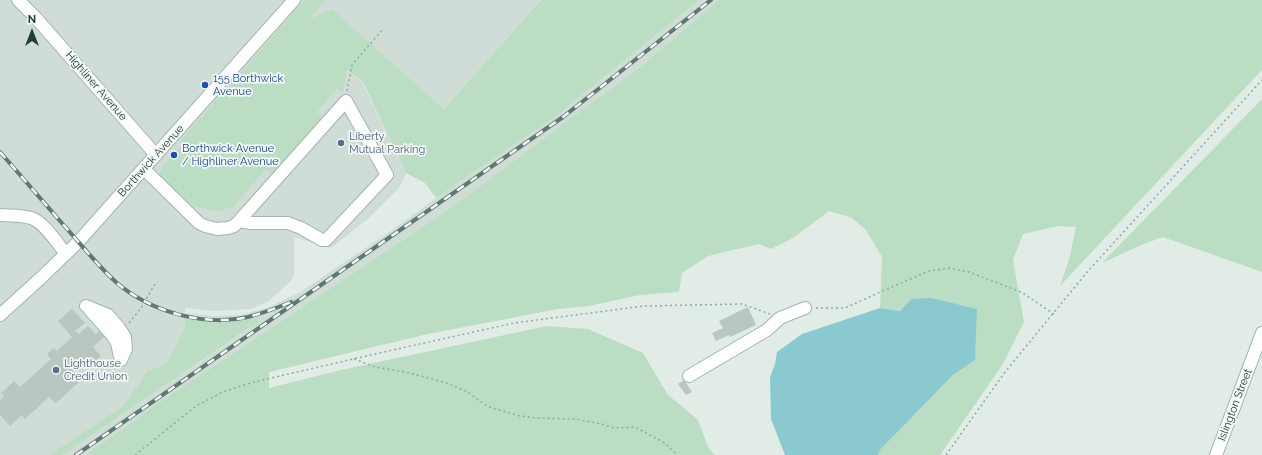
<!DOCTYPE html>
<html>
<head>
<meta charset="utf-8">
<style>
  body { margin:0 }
  #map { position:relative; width:1262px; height:455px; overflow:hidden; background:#e2ece7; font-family:Raleway,sans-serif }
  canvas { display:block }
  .north { position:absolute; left:12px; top:12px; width:40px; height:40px; -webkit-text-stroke:3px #f3f9f6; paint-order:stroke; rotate:0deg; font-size:11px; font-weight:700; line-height:16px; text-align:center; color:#223d35 }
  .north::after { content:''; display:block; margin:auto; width:14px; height:18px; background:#223d35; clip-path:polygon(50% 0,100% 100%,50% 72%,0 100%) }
</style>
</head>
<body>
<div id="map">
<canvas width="1262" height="455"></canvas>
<div class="north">N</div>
</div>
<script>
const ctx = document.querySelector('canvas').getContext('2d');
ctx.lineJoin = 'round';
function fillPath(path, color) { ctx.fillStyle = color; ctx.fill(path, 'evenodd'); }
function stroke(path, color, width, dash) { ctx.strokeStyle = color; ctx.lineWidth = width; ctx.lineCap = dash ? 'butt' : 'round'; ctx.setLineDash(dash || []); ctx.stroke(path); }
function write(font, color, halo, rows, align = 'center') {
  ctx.font = font + ' Raleway,sans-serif'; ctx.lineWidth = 3.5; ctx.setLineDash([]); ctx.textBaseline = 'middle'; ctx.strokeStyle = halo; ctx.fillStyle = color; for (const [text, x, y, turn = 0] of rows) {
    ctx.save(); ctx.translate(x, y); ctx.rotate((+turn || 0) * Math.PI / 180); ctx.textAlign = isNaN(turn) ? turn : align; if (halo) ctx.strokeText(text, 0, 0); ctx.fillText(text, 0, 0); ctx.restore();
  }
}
const built = new Path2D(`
  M0 0H541L444 109 332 9 338 61 362 82 406 173 399 188 370 217 331 248 294 237V275L291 281 267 302 251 309 214 311 185 308V313L214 316 241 315 269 307 300 292 391 231 436 198 556 116 699 0H719L640 67 445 212 160 402 86 455H63L260 321 258 318 220 323 185 319 184 329 166 364 148 370 124 405 49 455H0Z`);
const green = new Path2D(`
  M305 0H326L308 20 332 9 444 109 541 0H699L556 116 436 198 425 183 406 173 363 82 347 69 343 93 337 88 317 112 322 118 272 173 266 169 233 207 217 211 193 206 163 178 160 174 161 169 181 146 182 139Z
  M719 0H1262V70L1060 286 1070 256 1076 227 1059 226 1023 234 1013 260 1024 322 1003 364 940 455H878L880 450 953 375 975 360 911 299 900 311 880 308 882 257 865 229 852 218 829 211 793 238 771 249 759 244 708 256 682 273 679 292 640 295 589 306 558 309 428 334 269 372V388L341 370 547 326 588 329 643 353 668 395 698 420 708 447 715 455H86L160 402 445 212 640 67Z
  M1262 99V272L1163 237 1141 245 1102 263Z
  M258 318 260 322 249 328 63 455H49L124 405 148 370 166 364 184 329 185 319 220 323Z`);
const water = new Path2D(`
  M931 298 977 309 975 360 953 375 880 450 878 455H785L771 419 770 377 775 364 777 352 802 334 880 308 900 311 911 299Z`);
const building = new Path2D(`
  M748 307 756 325 730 337 729 335 716 341 712 333 723 328 719 321Z
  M72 309 85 323 75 331 79 334 88 326 96 334 110 321 115 327 93 347 101 356 89 367 83 362 71 373 79 382 56 403 49 397 25 419 22 415 10 426 0 415V400L4 396 1 393 14 381 20 387 51 359 47 354 54 348 57 351 72 337 58 321Z
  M684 380 692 392 686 395 678 384Z`);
const path = new Path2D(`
  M347 91 352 65 383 29
  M816 308H845L887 289 929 271 949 268 969 272 1021 292 1054 314
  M129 323 141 308 155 284
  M354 359 375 367 405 372 444 382 468 392 478 400 489 407 520 416 538 418 575 419 602 424 614 428 635 427 665 443 677 455
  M135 455 196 406 225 391 254 382 366 356 514 323 644 306 742 304 770 314
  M946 455 1005 372 1088 271 1262 80`);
const minor = new Path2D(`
  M18 0 36 18 156 155
  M144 169 199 223 205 226 217 229 228 228 234 226 239 221 346 101 387 175 326 240H322L301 228 288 223H251L239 221
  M0 215C10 216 21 215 31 218 44 222 57 243 66 254
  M86 306 108 315 119 328 125 337 126 349 121 360
  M90 310 112 335 117 343 120 357
  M0 315 43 276 78 242 294 0
  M689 376 767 330 780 318 805 308
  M1216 455 1262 333`);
const rail = new Path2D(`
  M0 152C23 178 45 204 68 230 83 247 101 269 117 283 151 312 205 327 248 317 263 313 277 308 291 302
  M76 455 563 117 711 0`);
const markers = [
  [205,85,4,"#1a4fb4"],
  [341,143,4,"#5c6f8a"],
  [174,155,4,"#1a4fb4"],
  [56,370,4,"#5c6f8a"]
];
const transitNames = [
  ["155 Borthwick",213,79],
  ["Avenue",213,92],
  ["Borthwick Avenue",182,149],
  ["/ Highliner Avenue",182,162]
];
const streetNames = [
  ["Highliner Avenue",96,86,49],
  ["Borthwick Avenue",151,161,-48],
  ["Islington Street",1235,405,-69]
];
const serviceNames = [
  ["Liberty",349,137],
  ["Mutual Parking",349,150],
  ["Lighthouse",64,364],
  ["Credit Union",64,377]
];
fillPath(built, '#d0dcd6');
fillPath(green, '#bbddc3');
fillPath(water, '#8bc9d1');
fillPath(building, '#b8c7c0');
stroke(minor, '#a5b4ae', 14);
stroke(path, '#83b0a0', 1.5, [2, 3]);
stroke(minor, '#fff', 12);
stroke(rail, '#5d7970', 4);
stroke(rail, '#f3f9f6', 2.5, [8]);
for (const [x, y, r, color] of markers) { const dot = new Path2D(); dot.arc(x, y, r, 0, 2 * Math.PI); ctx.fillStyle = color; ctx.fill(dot); stroke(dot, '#f3f9f6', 1.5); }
write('11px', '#164399', '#f3f9f6', transitNames, 'left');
write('11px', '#223d35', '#f3f9f6', streetNames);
write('11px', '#4e5e75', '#f3f9f6', serviceNames, 'left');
</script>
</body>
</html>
